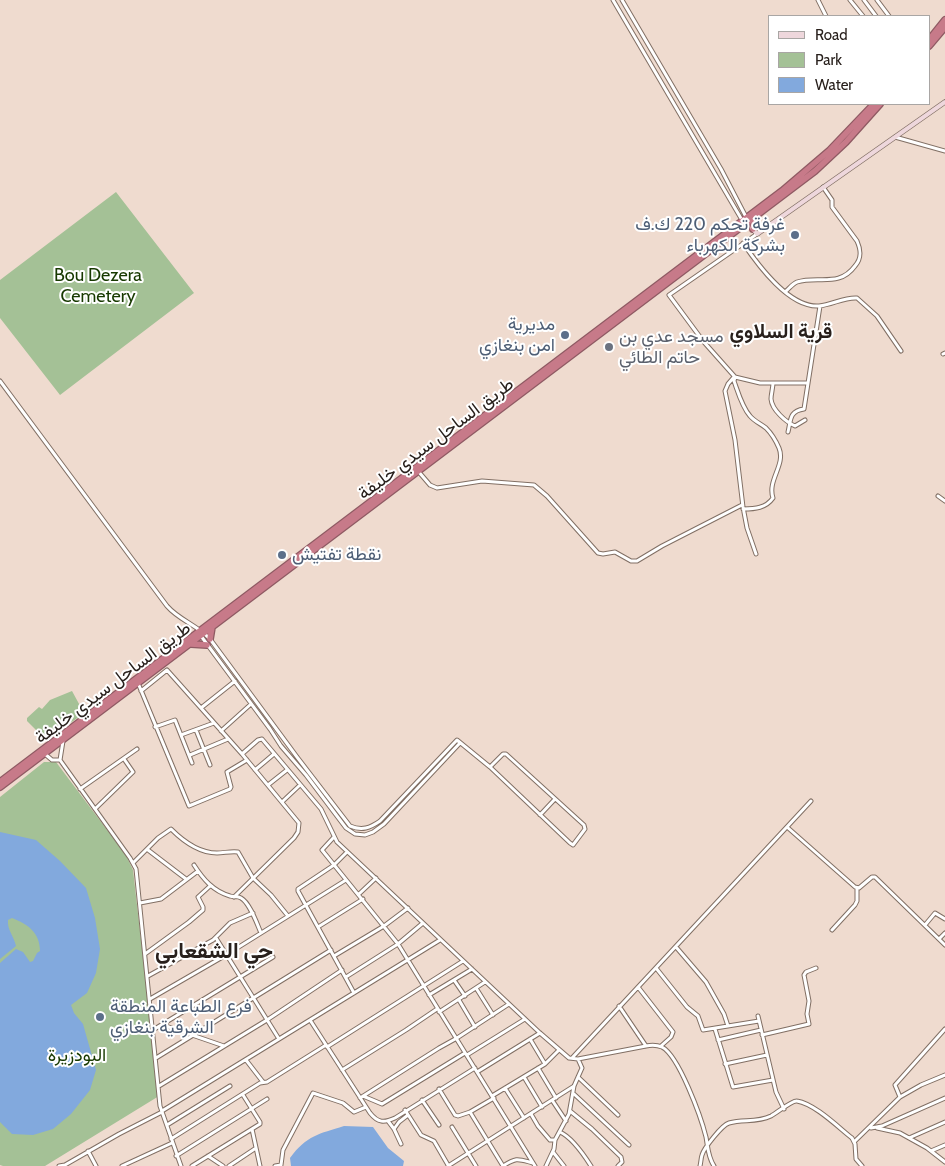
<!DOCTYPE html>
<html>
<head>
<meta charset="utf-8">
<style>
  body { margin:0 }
  #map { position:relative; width:945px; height:1166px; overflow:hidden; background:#efdbcf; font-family:Cabin,sans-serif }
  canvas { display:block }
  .legend { position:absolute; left:768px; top:15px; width:162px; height:90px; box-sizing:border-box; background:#fff; border:1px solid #a9a6a4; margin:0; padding:6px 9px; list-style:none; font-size:15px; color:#28201c }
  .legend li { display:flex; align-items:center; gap:10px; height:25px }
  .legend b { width:25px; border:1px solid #a9a6a4 }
</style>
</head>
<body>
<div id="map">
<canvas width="945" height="1166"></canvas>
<ul class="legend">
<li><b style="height:6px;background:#eed7dc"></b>Road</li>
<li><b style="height:14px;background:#a4c196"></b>Park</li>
<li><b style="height:14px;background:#82a9dd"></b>Water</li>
</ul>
</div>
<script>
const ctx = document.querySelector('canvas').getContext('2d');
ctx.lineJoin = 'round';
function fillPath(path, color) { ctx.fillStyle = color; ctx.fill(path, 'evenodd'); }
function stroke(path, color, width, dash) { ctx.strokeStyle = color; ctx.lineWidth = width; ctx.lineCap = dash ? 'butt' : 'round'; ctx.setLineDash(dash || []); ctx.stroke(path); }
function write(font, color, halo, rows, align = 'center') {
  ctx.font = font + ' Cabin,Vazirmatn,sans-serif'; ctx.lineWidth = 4; ctx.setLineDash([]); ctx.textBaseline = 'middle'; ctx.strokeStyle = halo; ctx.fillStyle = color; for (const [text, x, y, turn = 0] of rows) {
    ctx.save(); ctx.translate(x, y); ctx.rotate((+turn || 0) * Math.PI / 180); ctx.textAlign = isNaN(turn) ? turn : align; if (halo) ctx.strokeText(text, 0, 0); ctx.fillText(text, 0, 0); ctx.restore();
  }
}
const green = new Path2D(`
  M116 192 194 293 60 395 0 318V280Z
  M72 691 84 713 49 739H45L27 721V718L39 707 42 709 50 700Z
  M44 762H56L126 855 133 870 159 1096 45 1166H3L0 1165V797Z`);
const water = new Path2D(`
  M0 832 36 840 60 861 86 888 95 918 100 949 96 973 87 993 71 1005 74 1013 83 1024 96 1070 90 1090 71 1114 53 1129 33 1135 12 1134 0 1122V963L16 949 23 952 30 962 33 961 37 953 40 951C40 933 28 924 12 918L8 920C7 930 14 936 16 946L0 959Z
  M344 1126 373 1127 388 1148 404 1161 403 1166H291L290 1158C307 1135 319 1134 344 1126Z`);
const street = new Path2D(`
  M613 0 742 220
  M622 0 721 169 746 217
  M818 0 826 16
  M850 0 863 16
  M864 0 876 16
  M877 0 889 16
  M895 137 945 151
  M743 243C758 265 789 308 819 306 832 305 844 297 857 298L877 316 901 351
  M785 292C789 289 792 284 797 282 818 275 839 288 855 266 862 258 861 250 857 241L832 207V200L823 187
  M943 354 945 353
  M734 377 728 384 725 391 735 440 743 507 747 528 756 554
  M735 377 760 383H808
  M0 381 167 606C179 620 197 625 210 639L297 757 350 826C362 831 370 828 380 821L457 740 490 767 570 843 573 845 585 829 584 825 506 754H503L490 767
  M773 383C773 388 771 394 771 399 772 410 786 422 795 426L805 420
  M788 432C791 420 789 411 804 409L820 306
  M418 471 430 485 437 488 482 481 534 485 547 496 598 553 603 554 615 552 631 561H637L662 546 742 505
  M938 496 945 501
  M743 509C755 509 766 508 773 498 767 480 786 465 779 448 776 441 771 433 766 428 761 424 754 421 750 416 742 407 738 392 734 381L735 377 703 341 669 295 757 234
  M201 636 270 729 281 746 306 775 346 828 355 834 365 835 373 832 384 824 460 743
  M138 683 189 806 230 789 231 787 227 772 247 760
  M141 691 167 670 242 754 299 823 298 832 294 838 234 897
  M201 708 235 681
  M155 727 175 720 192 763
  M196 730 210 765
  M221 731 251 704
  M181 735 214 723
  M63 741 60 760 130 858 136 869 160 1106 181 1166
  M45 754 52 760H60
  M242 754 258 740 262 739 321 809 337 842 540 1033 569 1058 578 1059 646 1046C651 1045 657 1045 662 1047 679 1056 701 1117 706 1137 708 1148 708 1157 714 1166
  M190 755 228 739
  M255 770 274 754
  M268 785 287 770
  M80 789 137 749
  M282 802 300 785
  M95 809 133 772 124 759
  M540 815 555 799
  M787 827 855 887 859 888 872 877H875L945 945
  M334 837 322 850 398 944 535 1166
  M148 850 186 879
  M133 863 158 838 171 829C184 842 199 853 217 853 224 853 231 851 238 852L253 878 271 895 288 916
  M194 865C203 879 213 891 230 896 233 897 238 896 241 898 250 903 257 924 261 933
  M334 865 298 889V891L354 993
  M334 865 347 852
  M359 894 376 878
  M140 903 161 899 198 871
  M925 925 935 913 945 919
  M318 927 363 899
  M832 930 855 905 857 901V888
  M216 938 279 1039
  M939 939 945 933
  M676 947 706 982 724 1014 728 1026
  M145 954 189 922 203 910V907L198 897 210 886
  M334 956 384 926 408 908
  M656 968 687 1007 698 1016 703 1030 759 1021
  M148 976 213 940 230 923 253 913
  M346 977 398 944 423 923
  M454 980 465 996
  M638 987 673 1032 671 1037 661 1046
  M476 988 493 1015
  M429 995 472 969
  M150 999 226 955 346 880
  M459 1000 475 1027
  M619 1006 646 1046
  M439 1012 485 982
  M758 1016 776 1092 784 1109
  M310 1020 370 1113C378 1123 384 1123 395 1118L475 1068
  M163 1025 224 1046
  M715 1029 733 1087 773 1080
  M153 1030 273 957
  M762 1035 809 1024 807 1014 809 1001 804 975 806 972 816 968
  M530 1039 545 1064
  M718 1040 761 1030
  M327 1047 463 961
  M467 1055 525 1019
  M156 1058 331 950
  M572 1058 811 801
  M246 1060 263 1082
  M725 1064 767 1055
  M538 1068 556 1098
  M342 1070 406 1030 437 1009
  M477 1072 540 1033
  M524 1077 542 1107
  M578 1077 618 1115
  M159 1086 267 1020 342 970
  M505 1088 524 1118
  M439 1089 455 1115 458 1116 470 1112 494 1098
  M574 1094 629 1145
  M363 1096 382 1104 465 1053
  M492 1096 545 1064 559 1050
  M900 1097 895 1085 945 1029
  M360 1098 439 1048 457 1038 509 1004
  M422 1100 439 1125
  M552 1100 566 1121
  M405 1110 421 1135 434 1141 448 1165
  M162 1111 440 940
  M570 1111 592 1129 621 1157 622 1162 618 1166
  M470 1112 503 1166
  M531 1114 538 1126 550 1140H555
  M388 1121 394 1129 401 1144
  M167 1125 230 1086
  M452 1127 476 1166
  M871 1128 882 1126 945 1098
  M877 1128 900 1133 927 1148 945 1162
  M252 1129 260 1166
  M394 1129 399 1122 408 1115
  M560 1132C571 1137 584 1155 591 1166
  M909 1138 945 1122
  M171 1139 260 1083 267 1082 326 1045
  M855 1141 900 1097 921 1085 945 1075
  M88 1151 96 1166
  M931 1151 945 1145
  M553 1152 564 1166
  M176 1156 267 1099
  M208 1156 223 1166
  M59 1166 65 1165 119 1134 162 1112
  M122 1166 172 1143
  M192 1166 260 1124V1122L243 1095
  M229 1166 256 1148
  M275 1166 281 1165 283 1150 313 1093 343 1103 354 1112 366 1107
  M448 1166 574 1086
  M503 1166C517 1157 518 1159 533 1163
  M546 1166 554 1149 555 1140 569 1114 574 1086 582 1068 578 1059
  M700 1166C701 1162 701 1158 702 1155 704 1148 722 1125 729 1123 744 1119 756 1123 771 1116 777 1113 792 1100 797 1101 815 1104 838 1127 852 1138L855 1144 856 1159 862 1166`);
const secondary = new Path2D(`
  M752 228 757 234 945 102`);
const highway = new Path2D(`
  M929 40 945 20
  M929 46 945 27
  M753 229 754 217
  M210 639 212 627
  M191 644 207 645
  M0 782 782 191 830 150 874 104
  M0 787 815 171 846 142 880 104`);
const markers = [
  [795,235,5,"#5c6f8a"],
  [565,335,5,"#5c6f8a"],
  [609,347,5,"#6b7280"],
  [282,555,5,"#5c6f8a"],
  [100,1017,5,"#5c6f8a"]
];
const serviceNames = [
  ["غرفة تحكم 220 ك.ف",785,225],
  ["بشركة الكهرباء",785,246],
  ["مديرية",555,325],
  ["امن بنغازي",555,346],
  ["نقطة تفتيش",292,555,"left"],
  ["فرع الطباعة المنطقة",110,1007,"left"],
  ["الشرقية بنغازي",110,1028,"left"]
];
const parkNames = [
  ["Bou Dezera",98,276],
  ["Cemetery",98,297],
  ["البودزيرة",77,1056]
];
const worshipNames = [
  ["مسجد عدي بن",619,337],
  ["حاتم الطائي",619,358]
];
const streetNames = [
  ["طريق الساحل سيدي خليفة",436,439,-37],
  ["طريق الساحل سيدي خليفة",113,683,-37]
];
const quarterNames = [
  ["قرية السلاوي",781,332]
];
const districtNames = [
  ["حي الشقعابي",214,952]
];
fillPath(green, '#a4c196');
fillPath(water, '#82a9dd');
stroke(street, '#816f64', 5);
stroke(secondary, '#816f64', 5.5);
stroke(highway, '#8f5a63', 8);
stroke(street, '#fff', 3);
stroke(secondary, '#eed7dc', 4);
stroke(highway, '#c77a89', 5.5);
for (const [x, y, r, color] of markers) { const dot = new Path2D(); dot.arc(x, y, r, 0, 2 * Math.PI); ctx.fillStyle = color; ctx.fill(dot); stroke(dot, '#fff', 2); }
write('18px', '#4e5e75', '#fff', serviceNames, 'right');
write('18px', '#173900', '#fff', parkNames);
write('18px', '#5b616d', '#fff', worshipNames, 'left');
write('18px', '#28201c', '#fff', streetNames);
write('bold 20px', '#28201c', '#fff', quarterNames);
write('bold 22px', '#28201c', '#fff', districtNames);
</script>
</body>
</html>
